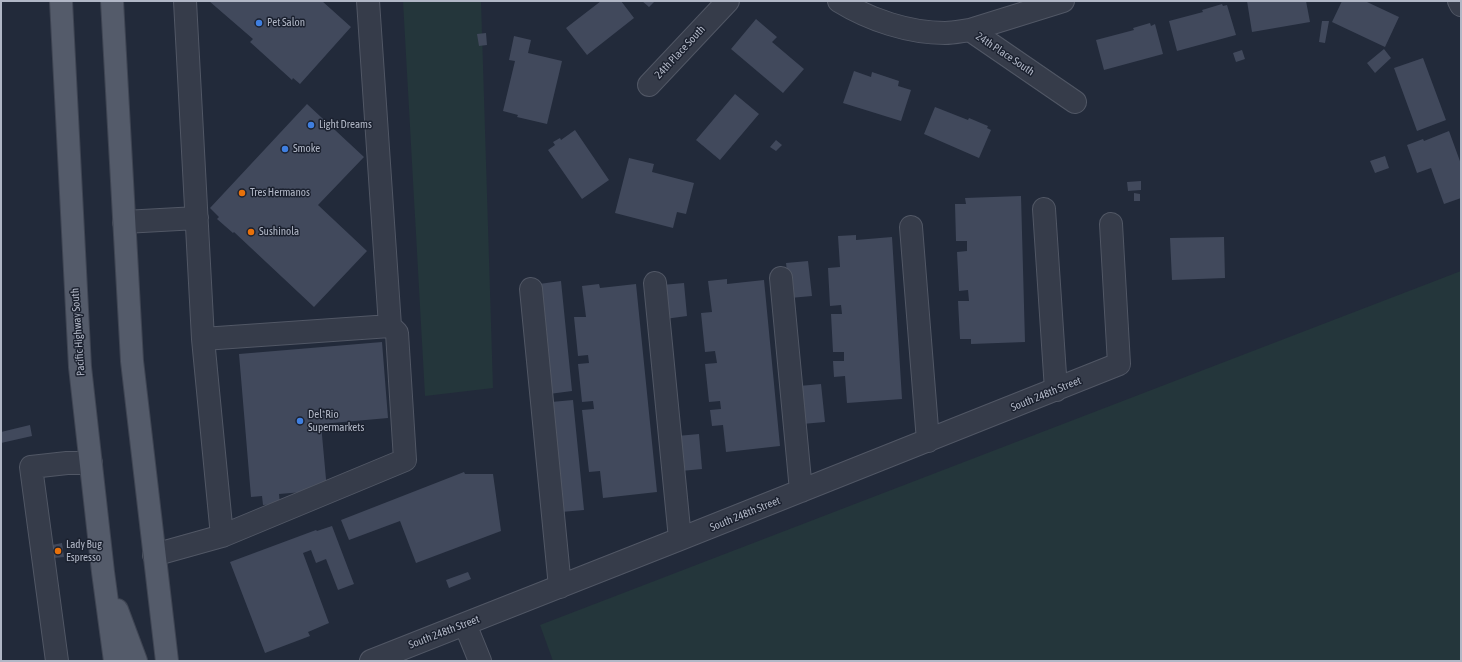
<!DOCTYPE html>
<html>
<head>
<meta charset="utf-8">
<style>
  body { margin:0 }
  #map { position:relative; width:1462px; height:662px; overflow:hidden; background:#222a3a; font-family:"Asap Condensed",sans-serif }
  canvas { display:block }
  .frame { position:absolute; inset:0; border:2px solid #b1b7c6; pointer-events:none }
</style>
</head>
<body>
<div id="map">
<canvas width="1462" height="662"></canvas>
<div class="frame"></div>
</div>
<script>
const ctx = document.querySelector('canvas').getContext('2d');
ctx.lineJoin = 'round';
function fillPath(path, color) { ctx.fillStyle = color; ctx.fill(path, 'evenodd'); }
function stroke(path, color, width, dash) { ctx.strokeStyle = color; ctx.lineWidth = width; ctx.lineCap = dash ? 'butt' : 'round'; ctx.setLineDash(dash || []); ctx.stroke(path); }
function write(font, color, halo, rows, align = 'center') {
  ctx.font = font + ' "Asap Condensed",sans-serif'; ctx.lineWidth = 3; ctx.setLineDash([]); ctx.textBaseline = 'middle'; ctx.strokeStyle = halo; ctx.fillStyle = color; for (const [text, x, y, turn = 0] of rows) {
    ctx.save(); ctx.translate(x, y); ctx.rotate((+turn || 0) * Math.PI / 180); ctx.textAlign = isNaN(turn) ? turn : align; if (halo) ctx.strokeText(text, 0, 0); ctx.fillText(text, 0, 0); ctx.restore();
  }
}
const green = new Path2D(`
  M403 1H481L493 388 425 396Z
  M1461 271V661H553L540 625Z`);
const building = new Path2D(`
  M209 1H322L351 27 300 84 293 78 292 80 250 42 253 39Z
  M601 1H621L634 18 587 55 566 28Z
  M642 1H655L649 7Z
  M1247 1H1306L1310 22 1252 32Z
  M1342 1H1368L1367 2 1399 17 1385 47 1332 22Z
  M1222 4 1223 6 1227 5 1236 35 1177 51 1169 21 1203 12 1202 10Z
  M756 19 777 37 772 42 804 69 783 93 731 49Z
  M1322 21H1329L1325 43 1319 42Z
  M1150 23 1151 26 1155 24 1163 54 1104 70 1096 40 1134 30 1133 28Z
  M486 33 487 45 479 46 477 34Z
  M514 36 531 40 528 53 562 61 547 124 517 117 518 115 503 111 515 61 509 60Z
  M1384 49 1391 58 1375 73 1367 63Z
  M1242 50 1245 59 1236 62 1233 53Z
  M1423 58 1446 120 1417 131 1394 68Z
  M854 71 871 77 872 72 899 81 898 86 911 90 901 121 843 103Z
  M735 94 759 114 720 160 696 140Z
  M307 104 364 157 318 205 367 251 314 307 234 232 233 233 217 219 219 217 210 208Z
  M935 107 968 120 969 118 988 126 987 128 991 130 979 158 924 134Z
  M575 130 609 180 582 199 548 150 555 145 553 142 560 138 561 140Z
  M1449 131 1461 164V198L1444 204 1431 168 1417 173 1407 145 1423 139 1424 141Z
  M776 140 782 145 776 151 770 147Z
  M1385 156 1389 168 1375 173 1370 161Z
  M629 158 654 164 652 172 694 183 686 214 677 212 673 228 615 213Z
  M1141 181V190L1128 191 1127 182Z
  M1134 193 1140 194V201H1134Z
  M1021 196 1025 342 971 344V339H960L958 301H969L968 290 959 291 957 252 967 251V241H956L955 204H966L965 198Z
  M856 235V240L892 237 902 399 847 403 845 376 834 377 833 361H844V352H833L831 314H842L841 305 830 306 828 268 840 267 838 236Z
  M1224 237 1225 278 1172 280 1170 238Z
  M808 261 812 296 790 298 786 263Z
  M727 279V284L764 280 780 446 726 452 723 425 712 426 710 410 721 409 720 401 709 402 705 364 717 363 715 351 705 352 701 313 712 312 708 281Z
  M561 281 572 391 549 394 539 284Z
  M684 283 687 316 665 319 662 285Z
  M599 284 600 288 636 284 657 492 603 498 600 471 589 472 582 410 594 409 593 401 582 402 578 364 589 363 588 355 578 356 574 317H586L582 286Z
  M382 342 388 418 321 424 327 490 279 494 280 504 263 505 262 496 251 497 239 354Z
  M821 384 825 422 802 424 799 386Z
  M573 400 584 510 561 512 551 402Z
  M30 425 32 436 1 443V432Z
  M699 434 702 469 681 471 677 436Z
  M464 472 465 474H493L501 531 416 563 400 521 349 540 341 520Z
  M332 526 354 584 338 590 326 559 316 563 311 550 303 553 329 623 308 632 310 636 265 653 230 562 316 530 317 531Z
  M62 543 64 557 54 558 52 545Z
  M468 572 471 579 449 588 446 580Z`);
const minor = new Path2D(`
  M185 1 203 339 390 326 368 1
  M839 1C870 20 909 33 945 33 953 33 962 31 970 30L1075 102
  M1459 1 1461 5
  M970 30 1063 1
  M649 85 728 1
  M1044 209 1056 390
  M124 222 197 218
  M911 227 928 441
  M781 278 801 491
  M655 283 680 539
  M531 289 560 587
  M203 339 222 536
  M154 555 222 536 405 460 397 333 390 326
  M465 624 480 661
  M57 661 31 467 67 463H91
  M371 661 680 539 1119 364 1111 224`);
const major = new Path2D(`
  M61 1 80 367 103 572 115 661
  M112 1 132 361 167 661
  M117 610 136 661`);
const markers = [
  [259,23,4,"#3f7fe0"],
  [311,125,4,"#3f7fe0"],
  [285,149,4,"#3f7fe0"],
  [242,193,4,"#e8710a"],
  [251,232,4,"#e8710a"],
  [300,421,4,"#3f7fe0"],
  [58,551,4,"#e8710a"]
];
const poiNames = [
  ["Pet Salon",267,23],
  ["Light Dreams",319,125],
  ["Smoke",293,149],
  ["Tres Hermanos",250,193],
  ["Sushinola",259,232],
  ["Del*Rio",308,415],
  ["Supermarkets",308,428],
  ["Lady Bug",66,545],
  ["Espresso",66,558]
];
const streetNames = [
  ["24th Place South",680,52,-47],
  ["24th Place South",1005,54,34],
  ["Pacific Highway South",78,332,-94],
  ["South 248th Street",1046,394,-22],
  ["South 248th Street",745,514,-22],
  ["South 248th Street",444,632,-21]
];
fillPath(green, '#24363b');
fillPath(building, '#41495c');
stroke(minor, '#515765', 24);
stroke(major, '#3f4553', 24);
stroke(minor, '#363c4a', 22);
stroke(major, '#545b6a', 22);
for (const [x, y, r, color] of markers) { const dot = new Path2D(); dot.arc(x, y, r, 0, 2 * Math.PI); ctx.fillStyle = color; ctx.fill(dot); stroke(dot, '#1b212f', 1.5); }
write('11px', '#b1b7c6', '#1b212f', poiNames, 'left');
write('11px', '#b1b7c6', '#1b212f', streetNames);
</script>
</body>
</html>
